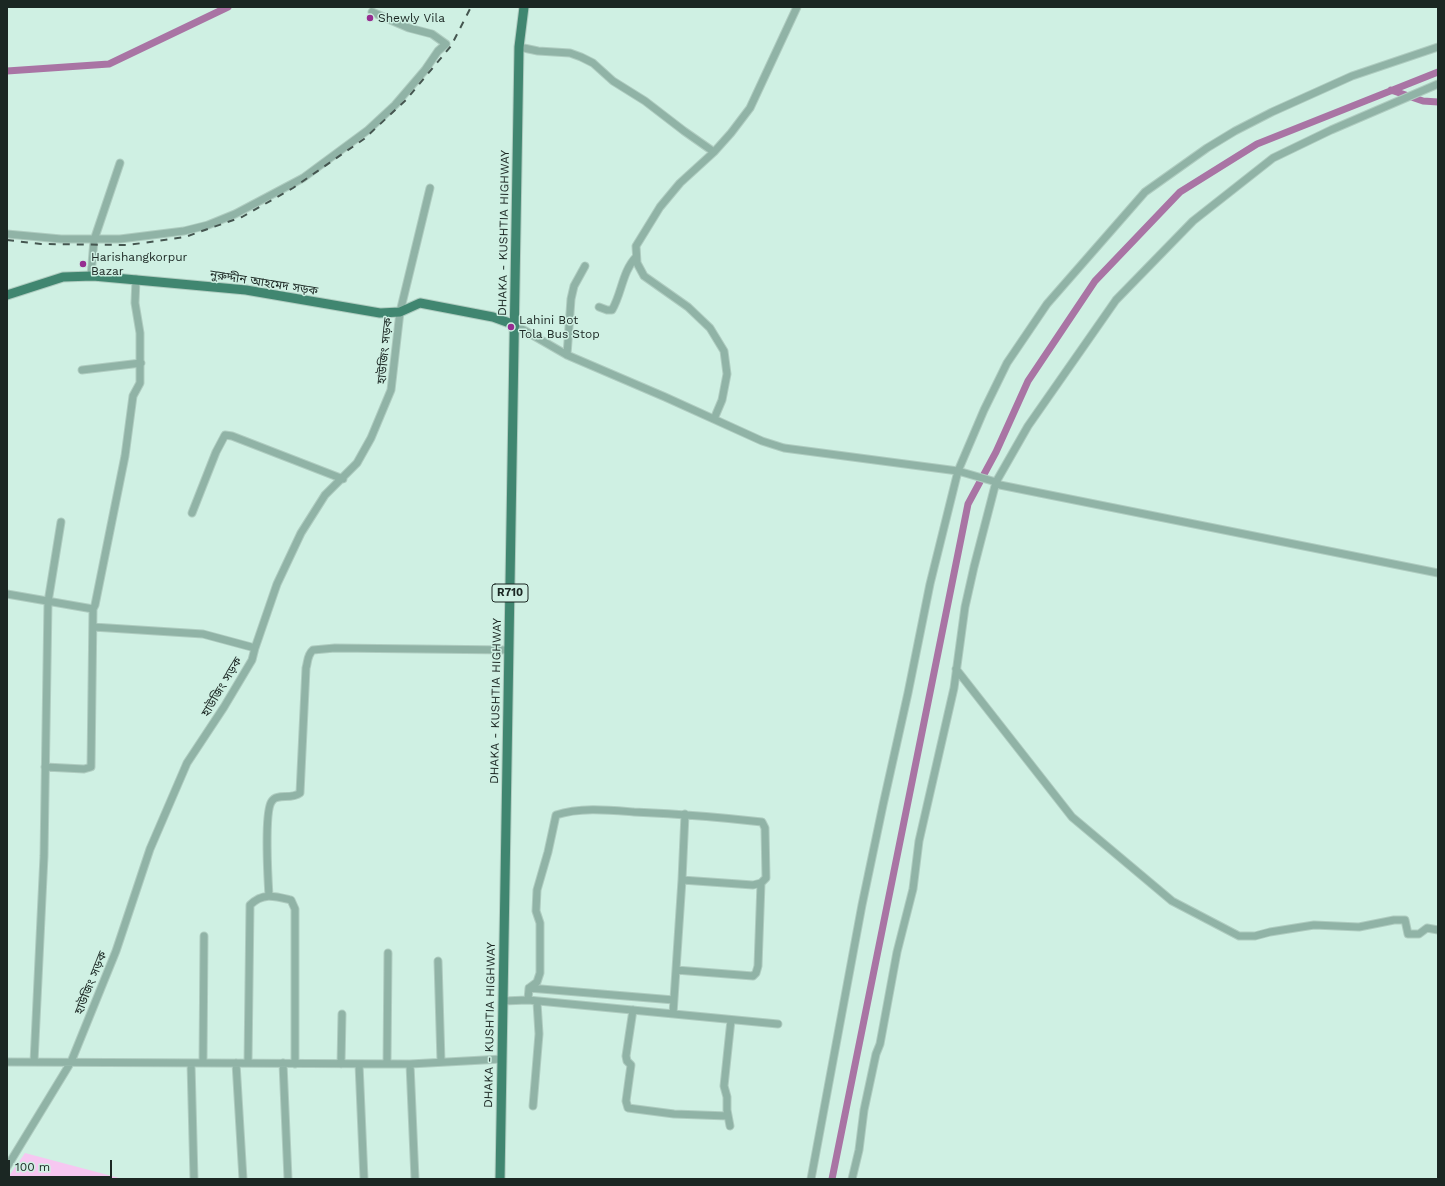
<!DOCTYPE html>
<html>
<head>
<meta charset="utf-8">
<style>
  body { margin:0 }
  #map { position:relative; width:1445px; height:1186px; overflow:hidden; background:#cff0e3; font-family:"Work Sans",sans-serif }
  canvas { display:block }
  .frame { position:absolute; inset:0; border:8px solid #1b2723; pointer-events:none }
  .scale { position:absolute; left:8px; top:1160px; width:104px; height:18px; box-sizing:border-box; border:2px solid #1b2723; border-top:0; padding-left:5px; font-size:12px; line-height:14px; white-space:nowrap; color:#1b2723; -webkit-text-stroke:3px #cff0e3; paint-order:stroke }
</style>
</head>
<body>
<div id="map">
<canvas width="1445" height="1186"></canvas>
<div class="frame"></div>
<div class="scale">100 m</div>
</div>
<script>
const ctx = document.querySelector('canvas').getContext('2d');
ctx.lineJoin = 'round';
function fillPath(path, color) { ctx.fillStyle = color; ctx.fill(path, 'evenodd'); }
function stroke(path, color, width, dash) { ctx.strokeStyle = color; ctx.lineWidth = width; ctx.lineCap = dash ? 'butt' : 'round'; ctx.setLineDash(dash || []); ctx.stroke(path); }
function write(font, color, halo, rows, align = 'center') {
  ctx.font = font + ' "Work Sans","Noto Sans Bengali",sans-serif'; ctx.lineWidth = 3; ctx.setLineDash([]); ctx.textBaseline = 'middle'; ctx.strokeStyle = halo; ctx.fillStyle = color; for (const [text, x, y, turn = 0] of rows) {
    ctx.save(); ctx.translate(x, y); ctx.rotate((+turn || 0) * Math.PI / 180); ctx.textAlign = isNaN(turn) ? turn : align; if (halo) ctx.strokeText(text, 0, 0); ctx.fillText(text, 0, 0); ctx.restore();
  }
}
const green = new Path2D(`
  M25 1153 123 1179H7Z`);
const canal = new Path2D(`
  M7 71 109 64 228 7
  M1391 90 1423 101 1438 102
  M832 1179 968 504 996 452 1028 381 1095 281 1180 192 1257 144 1438 72`);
const minor = new Path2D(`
  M519 47 538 51 570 53 581 57 593 63 613 81 645 101 684 131 714 152
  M7 234 61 239H120L184 231 208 225 235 214 303 178 368 130 395 105 425 70 438 51 446 44 432 34 409 28 372 12
  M91 276 94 240 120 163
  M599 307 607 310H612C622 293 622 272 636 257
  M515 325 567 355 665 397 762 441 784 448 958 471 996 482 1000 485 1438 573
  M567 355 571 299 574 286 585 266
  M82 370 141 363
  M714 419 722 400 727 374 724 351 710 328 688 307 644 276 637 263 636 246 660 207 680 183 714 152 731 133 750 108 797 7
  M192 513 216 452 225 435 232 436 343 479
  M7 594 93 609
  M93 627 203 634 255 648
  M956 669 1072 817 1172 901 1239 936H1255L1270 932 1314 925 1359 927 1394 920H1405L1408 934H1419L1427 928 1438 930
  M45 767 84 769 91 767 93 609 95 605 125 456 133 396 140 383V333L135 303 136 279
  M269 896C268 880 264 810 272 801 277 793 291 800 300 793L306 668C308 662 307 655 313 650L335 648 509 650
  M438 961 441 1062
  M676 970 753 976 756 973 758 966 761 883
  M529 988 674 1000
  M528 1000 529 988 537 982 540 973V923L536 911 537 890 548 852 556 815C580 807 609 810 634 812 677 814 719 817 762 822L765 828 766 878 761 883 753 885 682 880
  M503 1001 528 1000 778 1024
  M633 1010 626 1056 627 1061 631 1065 626 1101 628 1108 674 1114 728 1116
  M673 1014 682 880 685 814
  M7 1062 410 1064 502 1059
  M34 1062 44 856 48 602 61 522
  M191 1063 194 1179
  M203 1063 204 936
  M236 1063 243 1179
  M248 1063 250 905C263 892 275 896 291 900L295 909V1064
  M283 1063 288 1179
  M341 1064 342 1014
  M359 1064 364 1179
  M387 1064 388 953
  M410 1064 415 1179
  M533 1106 539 1034 537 1002
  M730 1126 727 1110V1097L724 1086 731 1020
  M7 1167 71 1062 116 951 150 849 187 763 224 707 252 660 255 648 277 584 301 533 325 495 357 463 371 438 391 390 400 312 430 188
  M811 1179 862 905 883 805 908 693 930 584 958 471 984 410 1007 363 1047 304 1145 192 1207 148 1235 131 1272 112 1352 76 1438 47
  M852 1179 859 1150 864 1110 876 1054 880 1044 897 952 913 889 919 841 954 688 965 607 974 567 996 482 1028 426 1116 300 1193 221 1273 158 1331 130 1438 84`);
const major = new Path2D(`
  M7 295 63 277 93 276 246 290 380 313 400 312 420 303 493 317 515 325
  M500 1179 519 47 524 7`);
const rail = new Path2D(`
  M7 240 41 244 128 245 185 237 242 217 293 188 364 139 406 100 451 46 471 7`);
const markers = [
  [370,18,4,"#962d91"],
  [83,264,4,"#962d91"],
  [511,327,4,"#962d91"]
];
const shields = [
  [510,593,36]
];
const shieldNames = [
  ["R710",510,593]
];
const poiNames = [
  ["Shewly Vila",378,18],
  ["Harishangkorpur",91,257],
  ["Bazar",91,271],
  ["Lahini Bot",519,320],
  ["Tola Bus Stop",519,334]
];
const streetNames = [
  ["DHAKA - KUSHTIA HIGHWAY",504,233,-89],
  ["নুরুদ্দীন আহমেদ সড়ক",264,283,9],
  ["হাউজিং সড়ক",385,351,-84],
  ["হাউজিং সড়ক",222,687,-59],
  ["DHAKA - KUSHTIA HIGHWAY",496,701,-89],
  ["হাউজিং সড়ক",91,983,-68],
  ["DHAKA - KUSHTIA HIGHWAY",490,1025,-89]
];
fillPath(green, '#f6c7f1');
stroke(canal, '#a974a4', 7);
stroke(minor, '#afccc0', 9);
stroke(major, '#afccc0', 11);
stroke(minor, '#90b3a6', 7);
stroke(major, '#408670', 9);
stroke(rail, '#455650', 2, [7, 7]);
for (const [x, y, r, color] of markers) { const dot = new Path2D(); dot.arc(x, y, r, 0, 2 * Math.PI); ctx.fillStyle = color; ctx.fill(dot); stroke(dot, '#cff0e3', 1.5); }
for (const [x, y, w] of shields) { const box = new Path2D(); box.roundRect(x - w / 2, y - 9, w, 18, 3); ctx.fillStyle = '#cff0e3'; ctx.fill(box); stroke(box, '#1b2723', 1); }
write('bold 11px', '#1b2723', null, shieldNames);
write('12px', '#1b2723', '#cff0e3', poiNames, 'left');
write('12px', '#1b2723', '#cff0e3', streetNames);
</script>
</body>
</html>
